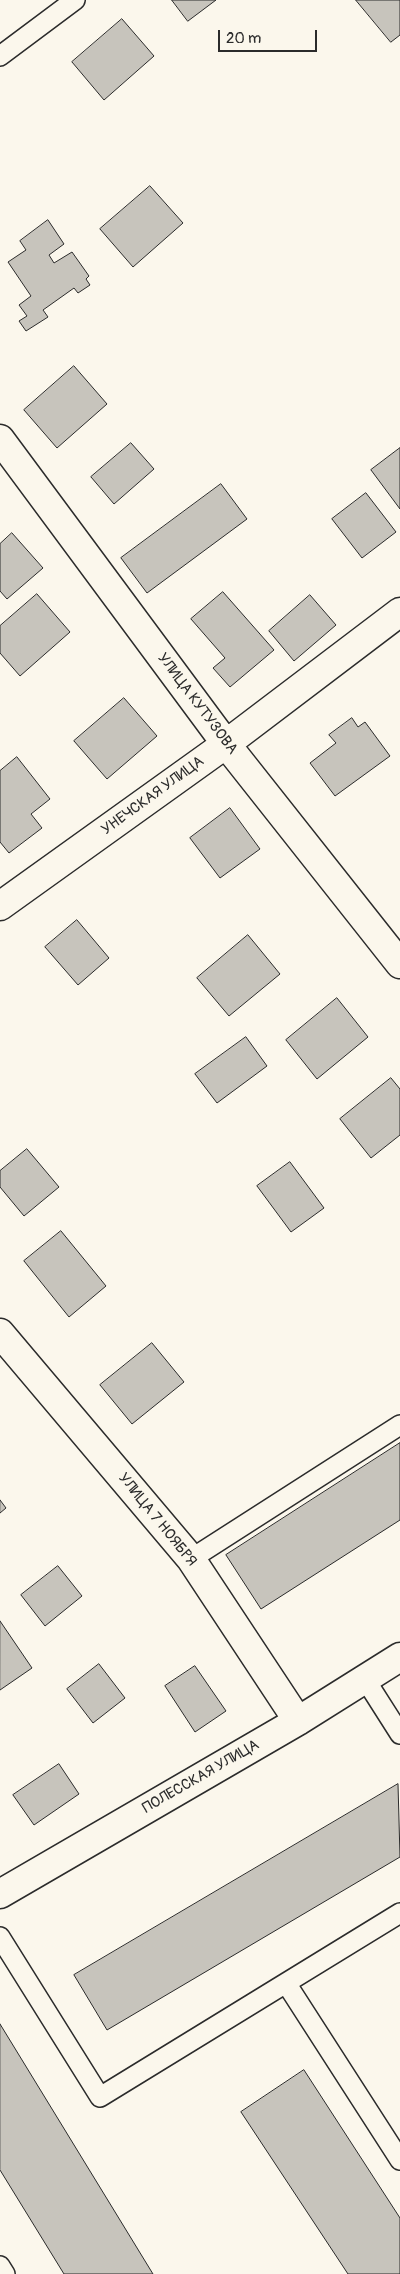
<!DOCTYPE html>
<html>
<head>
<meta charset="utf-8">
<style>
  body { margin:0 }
  #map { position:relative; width:400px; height:2274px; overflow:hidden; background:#fbf7ec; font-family:Pangolin,sans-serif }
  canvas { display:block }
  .scale { position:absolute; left:218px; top:30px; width:99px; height:22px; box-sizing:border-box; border:2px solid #2b2b2b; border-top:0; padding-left:6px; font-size:15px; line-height:18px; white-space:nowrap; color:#2b2b2b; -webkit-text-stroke:4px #fbf7ec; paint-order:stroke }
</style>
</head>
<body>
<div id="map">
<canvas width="400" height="2274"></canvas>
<div class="scale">20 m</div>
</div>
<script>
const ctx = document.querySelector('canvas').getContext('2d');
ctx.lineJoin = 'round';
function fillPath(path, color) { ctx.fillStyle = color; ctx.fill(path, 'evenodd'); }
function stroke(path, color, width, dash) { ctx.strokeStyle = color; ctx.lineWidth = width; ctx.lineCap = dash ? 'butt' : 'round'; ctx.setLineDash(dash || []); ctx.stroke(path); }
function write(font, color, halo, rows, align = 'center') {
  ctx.font = font + ' Pangolin,sans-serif'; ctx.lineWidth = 4; ctx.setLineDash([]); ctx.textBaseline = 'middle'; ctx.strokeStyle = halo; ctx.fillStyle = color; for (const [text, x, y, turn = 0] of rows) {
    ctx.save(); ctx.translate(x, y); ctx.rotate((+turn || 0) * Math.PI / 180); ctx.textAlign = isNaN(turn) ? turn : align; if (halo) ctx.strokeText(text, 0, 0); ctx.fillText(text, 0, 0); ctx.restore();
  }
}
const building = new Path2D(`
  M172 0H216L188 21Z
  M356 0H400V35L391 42Z
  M122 19 154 56 104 100 72 62Z
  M150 186 183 223 133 267 100 229Z
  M48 220 64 244 49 255 54 263 72 252 89 276 86 279 90 285 78 293 74 288 43 310 48 317 26 331 19 321 27 316 19 305 31 296 8 262 26 250 20 241Z
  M74 366 107 404 57 448 24 410Z
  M131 443 154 469 114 504 91 477Z
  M400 448V509L371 470Z
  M221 484 247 519 147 593 121 558Z
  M366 493 396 532 362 558 332 519Z
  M12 533 43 568 7 599 0 591V544Z
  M223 592 274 650 230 687 213 668 225 658 191 619Z
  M37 594 70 632 20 676 0 653V626Z
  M310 595 336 625 294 661 269 631Z
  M124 698 157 736 107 779 74 741Z
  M352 718 358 727 365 722 390 756 335 796 310 763 336 743 329 735Z
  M17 757 50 799 31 814 42 828 9 853 0 842V771Z
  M230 808 260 849 220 878 190 838Z
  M77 920 109 958 78 985 45 947Z
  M248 935 280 974 229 1016 197 978Z
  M337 998 368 1037 317 1079 286 1040Z
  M246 1037 267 1066 217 1103 195 1074Z
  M391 1078 400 1089V1135L371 1158 340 1119Z
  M27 1149 59 1187 24 1216 0 1187V1171Z
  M290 1162 324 1208 291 1232 257 1186Z
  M61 1231 106 1286 69 1317 24 1261Z
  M152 1343 184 1382 132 1424 100 1385Z
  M400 1443V1520L261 1609 226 1555Z
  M0 1500 6 1508 0 1513Z
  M58 1566 82 1596 45 1626 21 1595Z
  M0 1621 32 1668 0 1690Z
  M99 1664 125 1698 93 1723 67 1689Z
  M195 1666 226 1711 195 1732 165 1686Z
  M59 1764 79 1794 34 1825 13 1795Z
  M398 1784 400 1857 107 2030 74 1975Z
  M0 2024 153 2274H64L0 2170Z
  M304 2070 400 2218V2274H348L241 2112Z`);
const service = new Path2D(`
  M0 56 75 0
  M191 1559 400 1425
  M365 1679 400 1734
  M0 1937 100 2097 400 1913
  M286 1983 400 2160
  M0 2266 5 2274`);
const minor = new Path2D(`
  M0 439 226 744 400 964
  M0 906 226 744 400 612
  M0 1333 191 1559 298 1721
  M0 1894 298 1721 400 1657`);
const streetNames = [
  ["УЛИЦА КУТУЗОВА",197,704,53],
  ["УНЕЧСКАЯ УЛИЦА",153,796,-36],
  ["УЛИЦА 7 НОЯБРЯ",157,1520,51],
  ["ПОЛЕССКАЯ УЛИЦА",201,1777,-30]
];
fillPath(building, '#c7c4bc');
stroke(building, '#2b2b2b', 1);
stroke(service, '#2b2b2b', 22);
stroke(minor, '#2b2b2b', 31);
stroke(service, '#fbf7ec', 19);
stroke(minor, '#fbf7ec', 28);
write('15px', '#2b2b2b', '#fbf7ec', streetNames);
</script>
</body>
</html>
